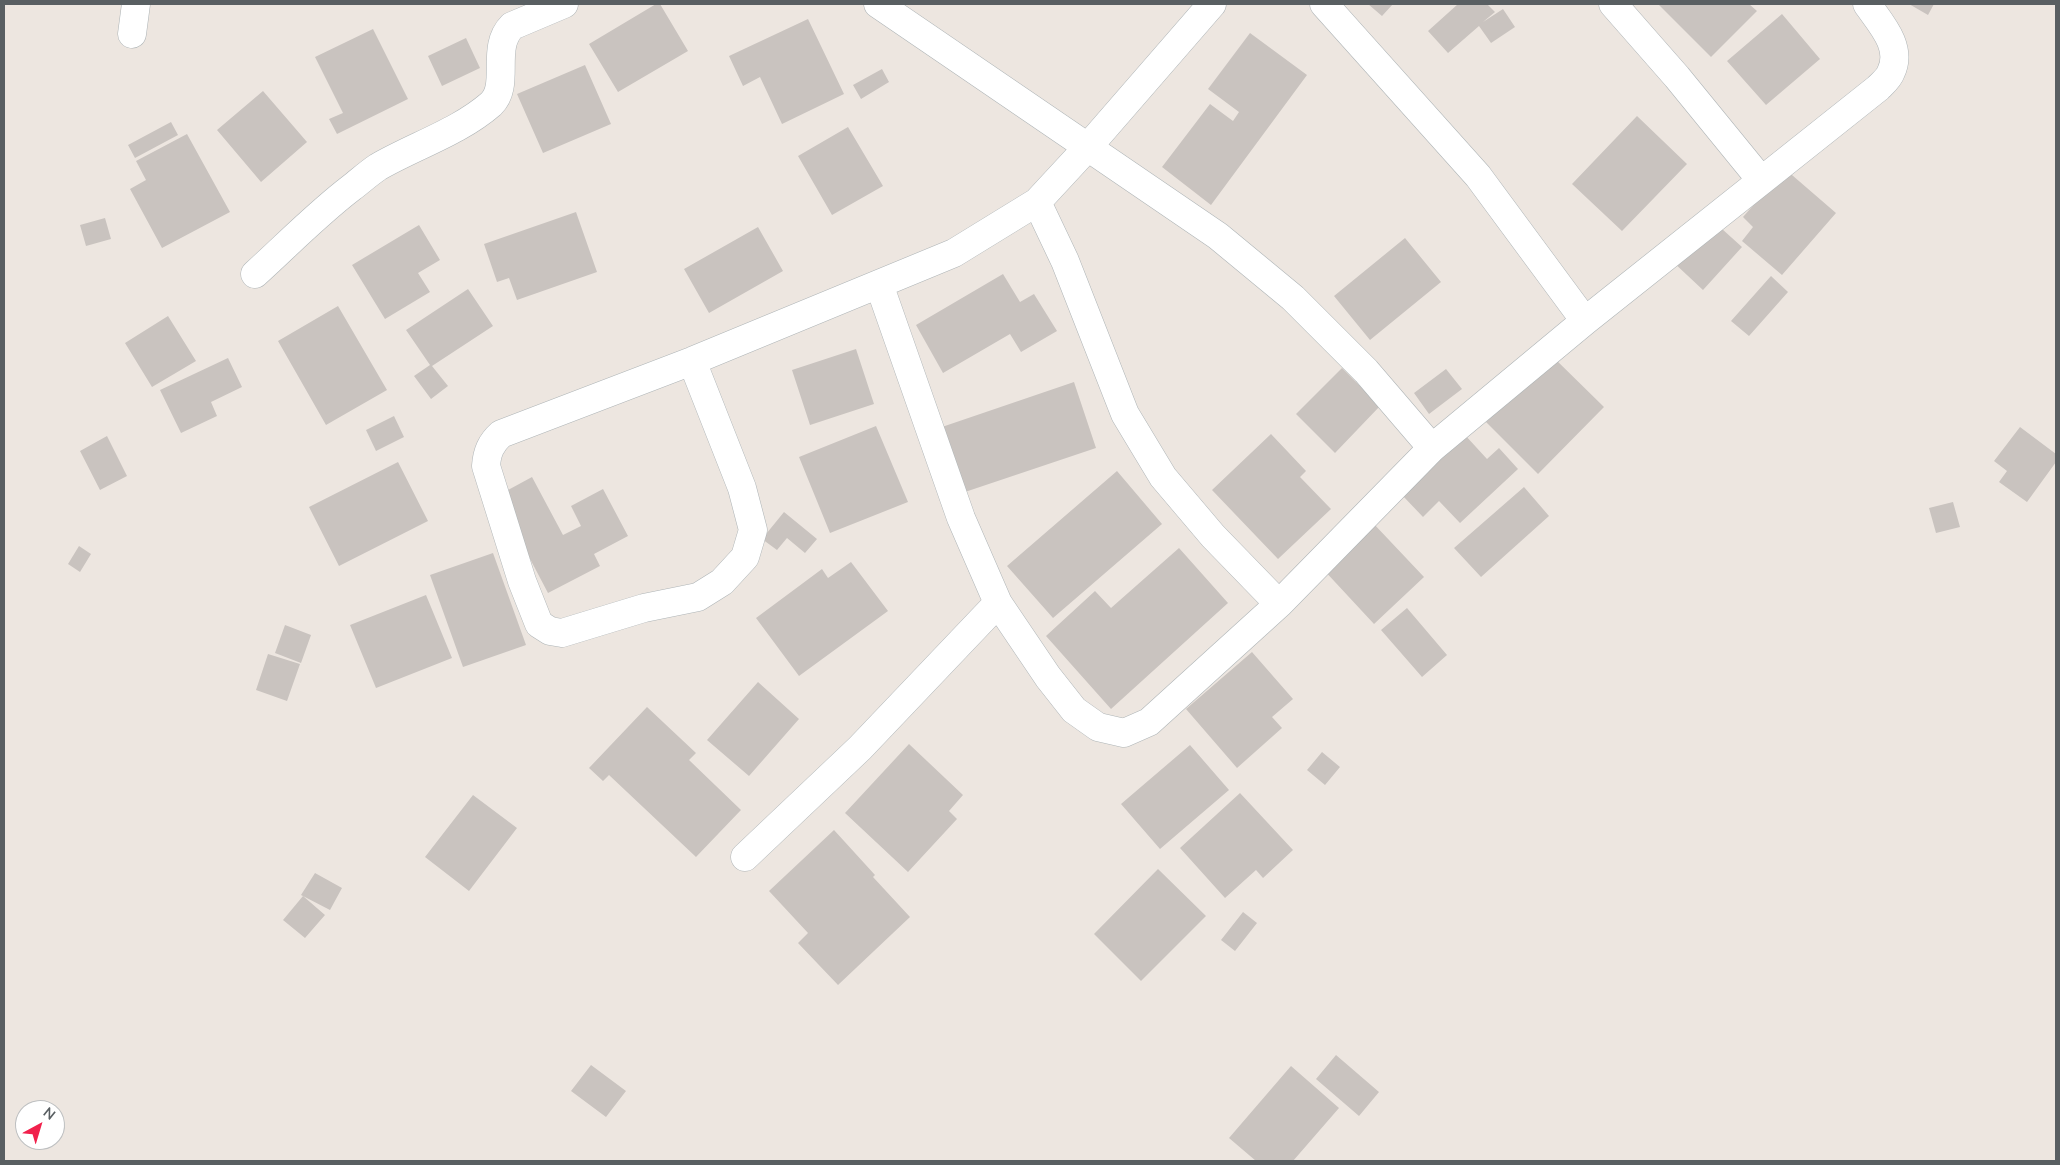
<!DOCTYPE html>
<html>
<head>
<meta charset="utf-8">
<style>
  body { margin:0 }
  #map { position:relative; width:2060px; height:1165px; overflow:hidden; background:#ede6e0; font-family:"Nunito Sans",sans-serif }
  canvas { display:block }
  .frame { position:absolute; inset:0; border:5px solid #595f62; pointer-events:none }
  .north { position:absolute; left:15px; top:1100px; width:50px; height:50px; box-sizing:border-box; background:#fff; border:1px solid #bdbfc0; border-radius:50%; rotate:39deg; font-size:14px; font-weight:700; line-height:20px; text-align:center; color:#595f62 }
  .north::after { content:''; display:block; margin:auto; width:18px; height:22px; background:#f1214c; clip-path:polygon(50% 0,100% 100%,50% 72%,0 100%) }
</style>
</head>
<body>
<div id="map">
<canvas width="2060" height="1165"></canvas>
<div class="frame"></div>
<div class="north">N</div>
</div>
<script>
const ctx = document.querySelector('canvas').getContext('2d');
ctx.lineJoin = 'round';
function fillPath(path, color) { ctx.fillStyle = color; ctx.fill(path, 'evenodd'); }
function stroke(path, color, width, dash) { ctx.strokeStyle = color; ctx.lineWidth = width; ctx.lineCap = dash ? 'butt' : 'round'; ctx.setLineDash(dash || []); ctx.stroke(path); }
const building = new Path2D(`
  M656 4H660L688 51 618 92 589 44Z
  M1368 4H1393L1382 16Z
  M1458 4H1487L1495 12 1483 22 1503 9 1515 27 1491 43 1479 26 1448 53 1428 31Z
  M1658 4H1749L1757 11 1711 57Z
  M1909 4H1934L1928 15Z
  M1782 14 1820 59 1766 105 1727 61Z
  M808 19 844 94 782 124 760 77 743 86 729 56Z
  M373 29 408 99 337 134 329 119 343 113 315 57Z
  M1250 33 1307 75 1211 205 1162 167 1210 104 1233 121 1239 112 1208 89Z
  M466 38 480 68 442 86 428 56Z
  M585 65 611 124 543 153 517 94Z
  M882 69 889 82 861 99 853 85Z
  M263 91 307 142 261 182 217 130Z
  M1637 116 1687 164 1622 231 1572 184Z
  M171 122 178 135 135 158 128 145Z
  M848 127 883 186 832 215 798 156Z
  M187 134 230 212 162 248 130 189 146 180 136 161Z
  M1785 169 1836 213 1782 275 1742 241 1753 227 1743 217Z
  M576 212 597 272 517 300 509 278 497 282 484 244Z
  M105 218 111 239 86 246 80 225Z
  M1711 219 1742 247 1703 290 1672 261Z
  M419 225 440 260 418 273 430 292 385 319 352 265Z
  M758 227 783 271 709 313 684 269Z
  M1405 238 1441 282 1370 340 1334 296Z
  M1003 274 1020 302 1034 294 1057 331 1021 352 1010 334 943 373 916 325Z
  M1771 276 1788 292 1749 336 1731 321Z
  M468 289 493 326 432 366 448 386 431 399 414 376 430 365 406 330Z
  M338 306 387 390 326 425 278 341Z
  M168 316 196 361 152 387 125 343Z
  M856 349 874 404 810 425 792 370Z
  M1551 355 1604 407 1538 474 1486 422Z
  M228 358 242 387 211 402 217 416 181 433 160 390Z
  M1342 368 1380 406 1335 453 1296 414Z
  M1446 369 1462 389 1429 414 1414 393Z
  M1074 382 1096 448 962 493 939 428Z
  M394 416 404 437 376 451 366 430Z
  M876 426 908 502 830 533 799 457Z
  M2020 427 2056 454V462L2027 502 1999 482 2007 471 1994 461Z
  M1271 434 1306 471 1300 477 1331 509 1278 559 1212 490Z
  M1465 435 1487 459 1499 448 1518 469 1460 523 1439 501 1423 517 1402 495Z
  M107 436 127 476 100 490 80 451Z
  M398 462 428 521 339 566 309 507Z
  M1117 471 1162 524 1053 618 1007 566Z
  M532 477 563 535 581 526 571 506 603 489 628 536 594 554 600 566 548 593 497 496Z
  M1524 487 1549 516 1481 577 1454 548Z
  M1953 502 1960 527 1936 533 1929 508Z
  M784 512 817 539 805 553 787 538 777 550 762 539Z
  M1372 522 1424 577 1374 624 1322 568Z
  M79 546 91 554 80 572 68 564Z
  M1179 548 1228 603 1111 709 1046 636 1095 591 1111 608Z
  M493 553 526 645 463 667 430 575Z
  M851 562 888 611 799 676 756 618 822 569 828 578Z
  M426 595 452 658 376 688 350 625Z
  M1407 608 1447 655 1422 677 1381 630Z
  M285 625 311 635 301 663 275 653Z
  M1252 652 1293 699 1272 717 1282 728 1237 768 1186 709Z
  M268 654 300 664 287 701 256 690Z
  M758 682 799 719 749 776 707 740Z
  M647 707 696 753 689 760 741 810 696 857 609 775 603 781 589 768Z
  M909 744 963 795 949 811 957 819 908 872 845 813Z
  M1190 745 1229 790 1160 849 1121 804Z
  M1322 752 1340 767 1325 785 1307 770Z
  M1240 793 1293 850 1263 878 1256 870 1225 898 1180 848Z
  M473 795 517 828 469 891 425 857Z
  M834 830 875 875 873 877 910 917 838 985 798 943 808 933 769 891Z
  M1158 869 1206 916 1141 981 1094 934Z
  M315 873 342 888 330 910 301 895Z
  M303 896 325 915 305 938 283 920Z
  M1243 912 1257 923 1235 951 1221 940Z
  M1336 1055 1379 1092 1359 1116 1316 1079Z
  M591 1065 626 1091 606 1117 571 1091Z
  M1291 1066 1339 1108 1293 1161H1256L1229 1138Z`);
const minor = new Path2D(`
  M878 4 1218 236 1293 298 1366 371 1432 448
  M1324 4 1478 176 1585 321
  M1613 4 1677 77 1761 180
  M132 34 136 4
  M1037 202 1065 261 1125 414 1163 477 1213 536 1279 604
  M255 274C287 245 317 214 351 188 360 181 369 173 378 167 414 146 459 132 491 104 511 85 490 48 512 26L564 4
  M879 284 961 518 998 603 1048 677 1074 710 1098 727 1124 733 1149 722 1279 604 1432 448 1585 321 1878 88C1883 83 1889 78 1891 72 1903 47 1881 24 1867 4
  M692 361 742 488 753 530 745 557 722 582 698 597 644 608 562 633 550 631 539 624 522 581 486 466C487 452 491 443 501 434L692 361 954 253 1037 202 1087 148 1212 4
  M745 857 860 748 998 603`);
fillPath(building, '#c9c3bf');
stroke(minor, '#aeb4b6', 29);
stroke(minor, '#fff', 28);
</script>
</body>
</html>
